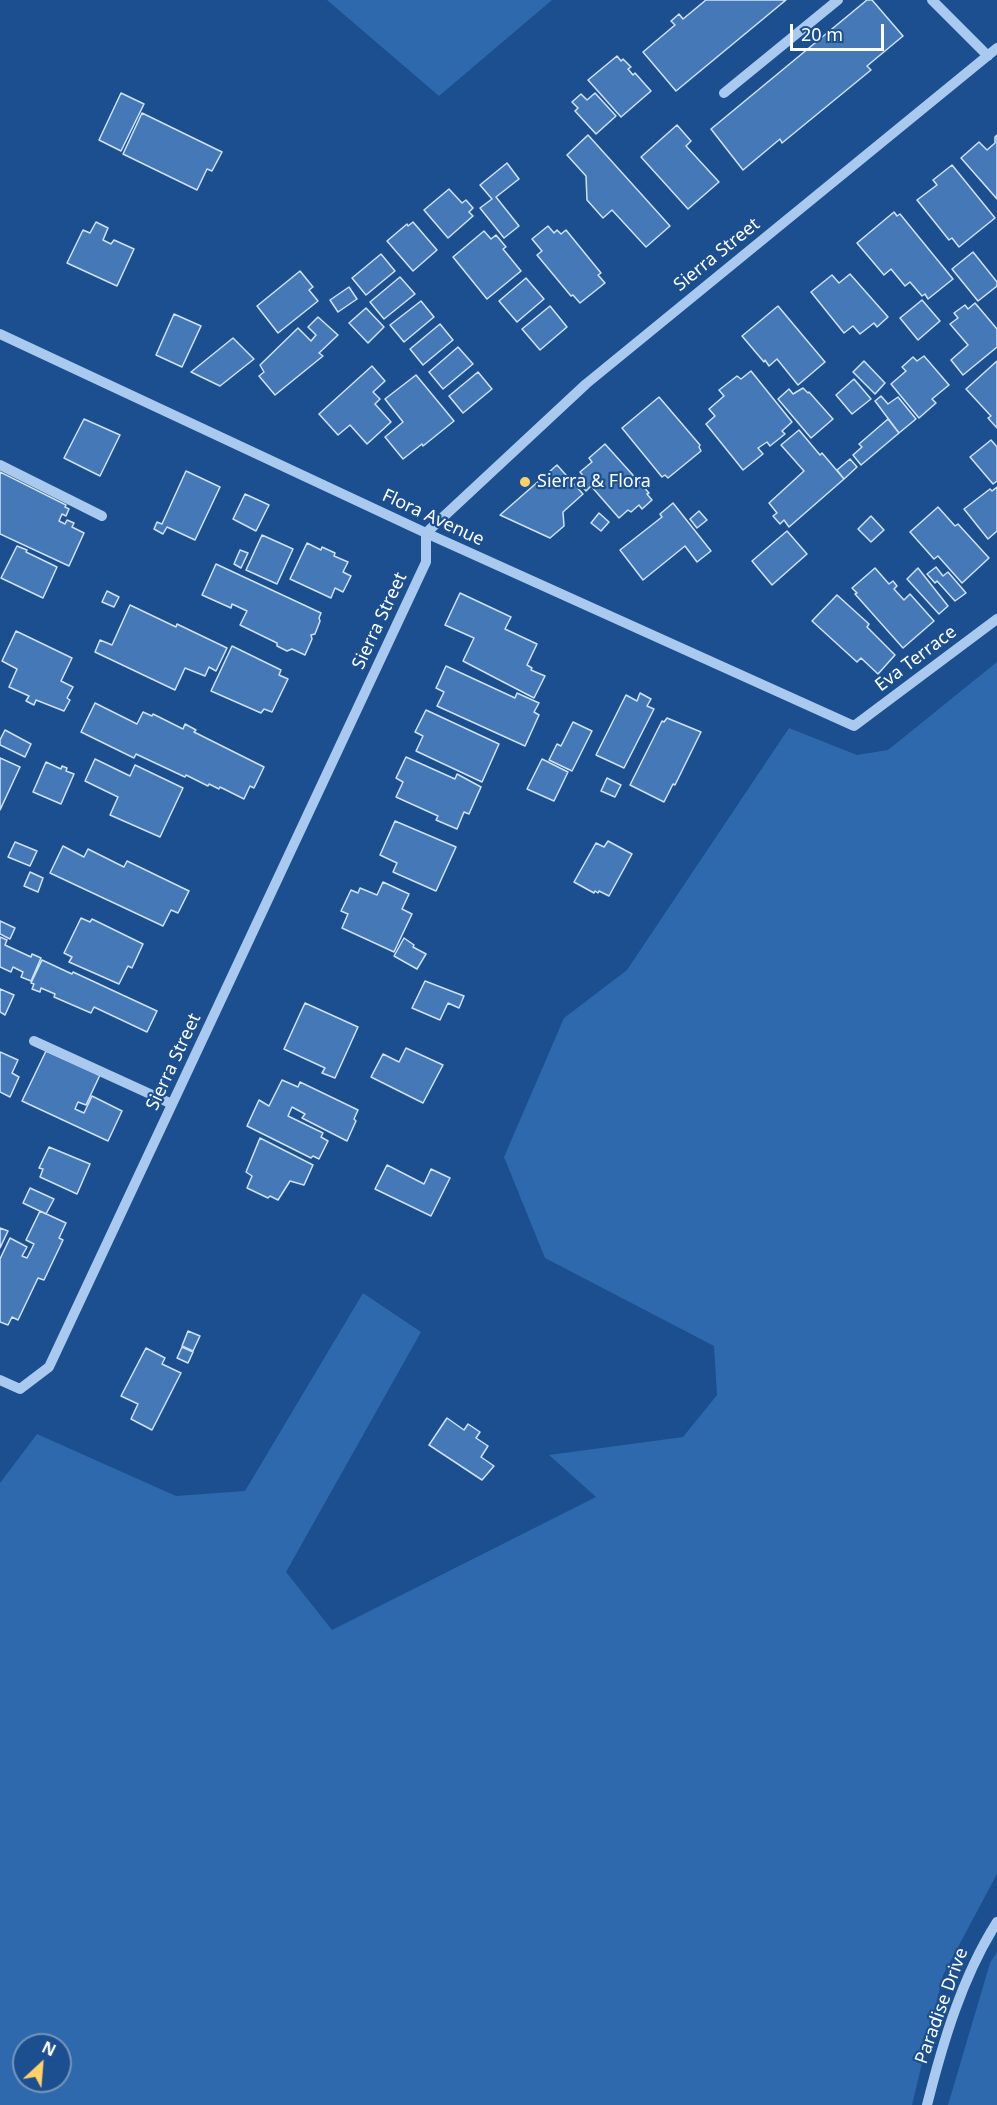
<!DOCTYPE html>
<html>
<head>
<meta charset="utf-8">
<style>
  body { margin:0 }
  #map { position:relative; width:997px; height:2105px; overflow:hidden; background:#1b4f8f; font-family:"Noto Sans",sans-serif }
  canvas { display:block }
  .north { position:absolute; left:12px; top:2033px; width:60px; height:60px; box-sizing:border-box; background:#1b4f8f; border:2px solid #7695bc; border-radius:50%; rotate:26deg; font-size:16px; font-weight:700; line-height:24px; text-align:center; color:#fff }
  .north::after { content:''; display:block; margin:auto; width:21px; height:27px; background:#ffd166; clip-path:polygon(50% 0,100% 100%,50% 72%,0 100%) }
  .scale { position:absolute; left:790px; top:24px; width:94px; height:27px; box-sizing:border-box; border:3px solid #fff; border-top:0; padding-left:8px; font-size:18px; line-height:21px; white-space:nowrap; color:#fff; -webkit-text-stroke:4px #1b4f8f; paint-order:stroke }
</style>
</head>
<body>
<div id="map">
<canvas width="997" height="2105"></canvas>
<div class="north">N</div>
<div class="scale">20 m</div>
</div>
<script>
const ctx = document.querySelector('canvas').getContext('2d');
ctx.lineJoin = 'round';
function fillPath(path, color) { ctx.fillStyle = color; ctx.fill(path, 'evenodd'); }
function stroke(path, color, width, dash) { ctx.strokeStyle = color; ctx.lineWidth = width; ctx.lineCap = dash ? 'butt' : 'round'; ctx.setLineDash(dash || []); ctx.stroke(path); }
function write(font, color, halo, rows, align = 'center') {
  ctx.font = font + ' "Noto Sans",sans-serif'; ctx.lineWidth = 4.5; ctx.setLineDash([]); ctx.textBaseline = 'middle'; ctx.strokeStyle = halo; ctx.fillStyle = color; for (const [text, x, y, turn = 0] of rows) {
    ctx.save(); ctx.translate(x, y); ctx.rotate((+turn || 0) * Math.PI / 180); ctx.textAlign = isNaN(turn) ? turn : align; if (halo) ctx.strokeText(text, 0, 0); ctx.fillText(text, 0, 0); ctx.restore();
  }
}
const green = new Path2D(`
  M327 0H552L439 96Z
  M997 662V1874L943 1975 912 2105H0V1483L37 1434 176 1496 245 1491 363 1293 421 1332 286 1572 332 1630 596 1497 549 1455 683 1437 717 1395 714 1346 545 1258 504 1157 564 1018 627 970 789 728 857 755 888 750ZM24 2045H60V2081H24Z
  M997 1952V2105H948L990 1963Z`);
const building = new Path2D(`
  M706 0H786L676 91 643 52 675 25 671 21 679 14 683 19Z
  M867 0H872L903 36 867 66 871 70 782 143 780 139 743 170 711 129Z
  M617 56 621 61 623 59 631 67 628 69 633 75 635 73 651 91 621 117 588 80Z
  M121 93 144 104 121 151 99 140Z
  M595 93 616 116 596 134 575 111 578 108 572 102 581 94 587 100Z
  M142 113 222 152 212 171 207 169 197 190 123 154Z
  M677 125 691 141 686 146 719 182 688 209 641 157Z
  M588 135 670 226 646 247 612 210 603 218 587 200 586 176 567 155Z
  M997 135V199L961 158 979 142 987 150 995 143V137Z
  M507 163 519 179 496 197 519 226 504 238 480 208 492 199 480 185Z
  M952 165 995 218 959 247 952 238 949 240 917 200 937 185 933 180Z
  M449 189 462 203 466 200 473 208 469 212 473 216 448 238 424 210Z
  M894 212 897 216 900 214 953 279 928 299 925 294 922 296 910 282 905 286 891 269 884 275 857 243Z
  M96 222 108 228 103 240 111 244 114 240 134 249 117 286 67 263 83 230 90 233Z
  M413 222 437 250 413 271 387 241 407 224 408 226Z
  M548 226 554 233 557 230 561 234 566 230 601 273 598 275 605 283 580 303 573 295 571 296 537 255 542 251 532 239Z
  M484 231 491 239 496 235 506 247 503 249 521 271 487 299 453 257Z
  M973 252 997 282V286L978 301 952 269Z
  M381 254 395 271 366 295 352 278Z
  M300 271 313 287 309 290 318 301 278 333 257 306Z
  M850 274 888 317 877 327 874 323 860 334 853 326 844 333 811 292 832 275 839 283Z
  M400 277 415 294 384 319 370 302Z
  M526 278 544 299 517 322 499 301Z
  M349 287 357 299 338 312 330 300Z
  M922 300 940 321 918 340 900 318Z
  M421 301 434 317 404 342 390 325Z
  M975 303 997 329V347L963 375 951 360 968 345 950 324 958 318 954 313 965 305 968 309Z
  M550 306 567 327 540 350 522 329Z
  M778 306 825 362 798 385 777 359 769 366 765 360 764 362 742 336Z
  M366 308 384 327 368 343 349 323Z
  M174 314 201 326 182 367 156 355Z
  M318 317 338 335 319 353 323 356 275 395 259 376 264 372 260 365 298 328 311 341 316 335 308 327Z
  M440 324 453 340 423 365 410 349Z
  M233 338 254 359 220 386 191 372Z
  M458 347 473 364 443 389 429 372Z
  M924 356 949 385 932 399 936 403 919 418 891 384 906 371 902 367 913 357 917 361Z
  M864 361 885 383 875 394 853 372Z
  M997 361V428L988 418 991 416 966 389Z
  M372 366 385 381 373 392 380 399 375 404 391 422 367 444 350 425 338 435 319 414Z
  M751 371 792 422 782 431 785 434 770 446 767 442 758 448 763 454 743 470 706 424 715 416 709 409 724 396 719 390 737 376 741 379Z
  M478 372 492 389 463 413 449 396Z
  M416 375 454 421 423 446 422 444 403 459 385 437 403 422 385 399Z
  M854 379 871 399 852 414 836 395Z
  M803 388 808 393 809 392 833 419 811 438 778 399 789 389 793 394Z
  M881 396 888 404 898 397 916 419 899 433 875 401Z
  M659 397 700 445 699 447 701 451 668 478 665 475 662 477 622 428Z
  M84 419 120 435 100 476 64 458Z
  M888 419 899 433 861 465 853 455 862 447 859 444Z
  M799 430 820 455 822 453 844 479 789 527 784 520 780 524 773 516 777 513 769 503 804 471 781 445Z
  M991 440 997 447V481L993 484 970 457Z
  M605 444 649 493 647 494 652 500 642 509 639 505 631 512 628 510 619 518 591 486 586 491 579 483 585 478 580 472 592 462 589 458Z
  M850 459 857 467 844 479 837 470Z
  M557 465 583 494 563 512 564 526 550 538 500 515Z
  M186 471 220 487 195 540 167 527 163 534 154 529 157 522 162 524Z
  M0 472 66 505 65 507 69 509 66 516 62 514 59 521 65 524 67 520 74 523 72 527 84 533 69 566 0 534Z
  M997 487V531L988 539 964 509 990 489 992 491Z
  M245 494 269 505 256 531 233 519Z
  M673 503 711 551 697 562 685 546 643 580 620 550 662 517 660 514Z
  M938 507 955 526 958 524 989 558 962 583 938 556 934 559 910 532Z
  M699 511 707 520 697 528 690 519Z
  M599 513 609 522 601 531 591 523Z
  M871 516 884 530 871 542 858 529Z
  M787 531 807 554 772 585 752 561Z
  M262 535 293 549 277 584 246 570Z
  M307 543 321 550 322 547 335 553 334 556 348 562 343 572 351 576 343 592 335 588 331 598 290 579Z
  M17 546 27 550 26 552 57 567 43 598 1 578Z
  M240 550 248 553 241 568 234 564Z
  M216 564 321 613 319 618 320 621 315 634 311 635 312 639 305 655 292 649 287 651 277 646V643L240 625 247 611 232 604 231 608 202 595Z
  M936 567 943 576 948 572 966 593 955 601 937 581 935 583 927 574Z
  M875 568 889 584 893 581 897 586 894 589 904 600 910 594 934 621 903 648 855 594 857 593 852 588Z
  M918 568 948 606 939 614 907 579Z
  M107 591 119 597 114 607 102 602Z
  M460 593 511 617 505 629 537 644 527 665 532 668 531 670 545 676 534 698 463 661 474 638 445 625Z
  M837 595 869 624 867 627 895 655 878 674 861 658 857 662 812 621Z
  M130 605 176 627 177 624 227 648 216 671 209 667 205 676 185 668 175 690 95 652 100 640 112 645Z
  M16 631 72 658 61 681 73 687 67 698 70 700 64 711 36 700 34 705 26 701 29 696 9 687 17 669 2 661Z
  M232 646 281 670 279 675 288 679 272 712 264 709 261 713 211 691Z
  M446 666 515 698 517 693 539 703 534 712 539 715 525 746 437 706 444 692 436 688Z
  M640 693 651 699 647 706 654 709 624 768 596 755 626 695 637 701Z
  M95 703 137 724 143 712 152 716 153 714 183 729 185 724 196 730 194 732 264 767 254 788 250 786 244 799 220 787 219 789 209 784 208 786 186 775 185 777 136 754 134 758 81 732Z
  M426 710 499 744 482 782 416 751 423 736 415 732Z
  M667 718 701 732 675 785 673 784 664 802 630 785 662 721 664 722Z
  M573 722 592 731 572 771 549 760 557 744 561 746Z
  M5 730 31 744 25 757 0 745V740Z
  M406 757 455 779 457 774 481 787 469 814 464 812 457 829 436 820 438 816 396 797 403 782 396 778Z
  M0 758 20 767 0 810Z
  M95 759 130 776 135 765 183 788 160 837 110 815 118 797 85 781Z
  M542 759 568 772 554 801 527 789Z
  M46 762 61 769 62 766 67 768 66 771 74 774 61 804 33 792Z
  M607 778 621 785 615 797 601 791Z
  M395 821 456 847 436 891 393 872 397 863 380 855Z
  M608 841 632 854 609 896 599 891 598 893 595 891 594 893 574 882 596 843 604 847Z
  M15 842 37 851 30 866 8 857Z
  M63 846 84 857 88 849 124 867 127 861 189 891 178 913 171 910 163 926 50 873Z
  M30 872 43 878 38 892 24 886Z
  M383 882 409 894 402 909 412 914 394 952 342 928 348 914 341 911 351 890 358 893 360 888 377 895Z
  M81 918 90 922 92 919 143 944 132 968 128 966 119 984 69 962 72 957 64 953Z
  M0 921 15 928 10 939 0 934Z
  M0 937 7 940 5 945 31 957 32 954 41 958 31 981 21 977 23 972 13 967 11 972 0 967Z
  M404 938 414 945 413 947 426 954 417 969 394 956Z
  M42 960 72 974 73 972 157 1011 147 1032 94 1007 91 1013 54 997 55 994 41 988 40 992 32 989 34 984 31 983Z
  M425 981 464 996 459 1008 448 1003 440 1020 412 1008Z
  M0 989 14 995 5 1015 0 1012Z
  M305 1003 358 1027 335 1078 322 1073 325 1068 284 1049Z
  M406 1048 443 1065 423 1103 371 1077 383 1054 399 1062Z
  M46 1051 100 1075 86 1105 78 1102 75 1109 84 1113 92 1096 122 1111 108 1141 22 1101Z
  M0 1052 18 1060 12 1073 19 1077 10 1097 0 1092Z
  M282 1080 298 1087 300 1082 358 1110 354 1119 356 1121 347 1141 302 1118 305 1114 292 1107 288 1116 323 1133 321 1137 328 1141 319 1159 313 1156 311 1158 247 1126 259 1100 269 1106Z
  M260 1138 313 1165 304 1185 290 1181 278 1200 270 1196 268 1198 247 1188 252 1176 246 1172Z
  M49 1147 90 1164 77 1194 40 1177 43 1169 39 1168Z
  M387 1165 424 1184 431 1169 450 1178 431 1216 375 1189Z
  M30 1188 54 1199 46 1214 23 1203Z
  M40 1211 66 1223 59 1238 63 1240 44 1280 38 1278 18 1320 12 1317 8 1325 0 1322V1259L10 1238 27 1247 22 1256 27 1258 34 1244 26 1240Z
  M0 1228 8 1231 0 1248Z
  M188 1331 200 1336 193 1351 182 1346Z
  M182 1347 193 1352 188 1363 177 1358Z
  M146 1348 165 1358 162 1364 181 1373 152 1430 131 1419 138 1404 121 1396Z
  M447 1418 464 1430 468 1424 480 1432 476 1438 488 1446 481 1457 494 1466 482 1480 429 1445Z`);
const minor = new Path2D(`
  M932 0 988 56
  M724 93 838 0
  M0 334 426 533 854 726 997 619
  M0 465 102 516
  M34 1041 172 1104
  M0 1380 20 1389 49 1367 426 562V533L586 384 997 48
  M927 2105C943 2042 962 1977 997 1922`);
const markers = [
  [525,482,6,"#ffd166"]
];
const streetNames = [
  ["Sierra Street",717,255,-39],
  ["Flora Avenue",433,518,25],
  ["Sierra Street",380,621,-65],
  ["Eva Terrace",916,659,-37],
  ["Sierra Street",174,1062,-65],
  ["Paradise Drive",942,2006,-70]
];
const poiNames = [
  ["Sierra & Flora",537,482]
];
fillPath(green, '#2e69ad');
fillPath(building, '#4478b7');
stroke(building, '#cfe3fa', 1.5);
stroke(minor, '#a9c9ee', 10);
for (const [x, y, r, color] of markers) { const dot = new Path2D(); dot.arc(x, y, r, 0, 2 * Math.PI); ctx.fillStyle = color; ctx.fill(dot); stroke(dot, '#1b4f8f', 2); }
write('18px', '#fff', '#1b4f8f', streetNames);
write('18px', '#fff', '#1b4f8f', poiNames, 'left');
</script>
</body>
</html>
